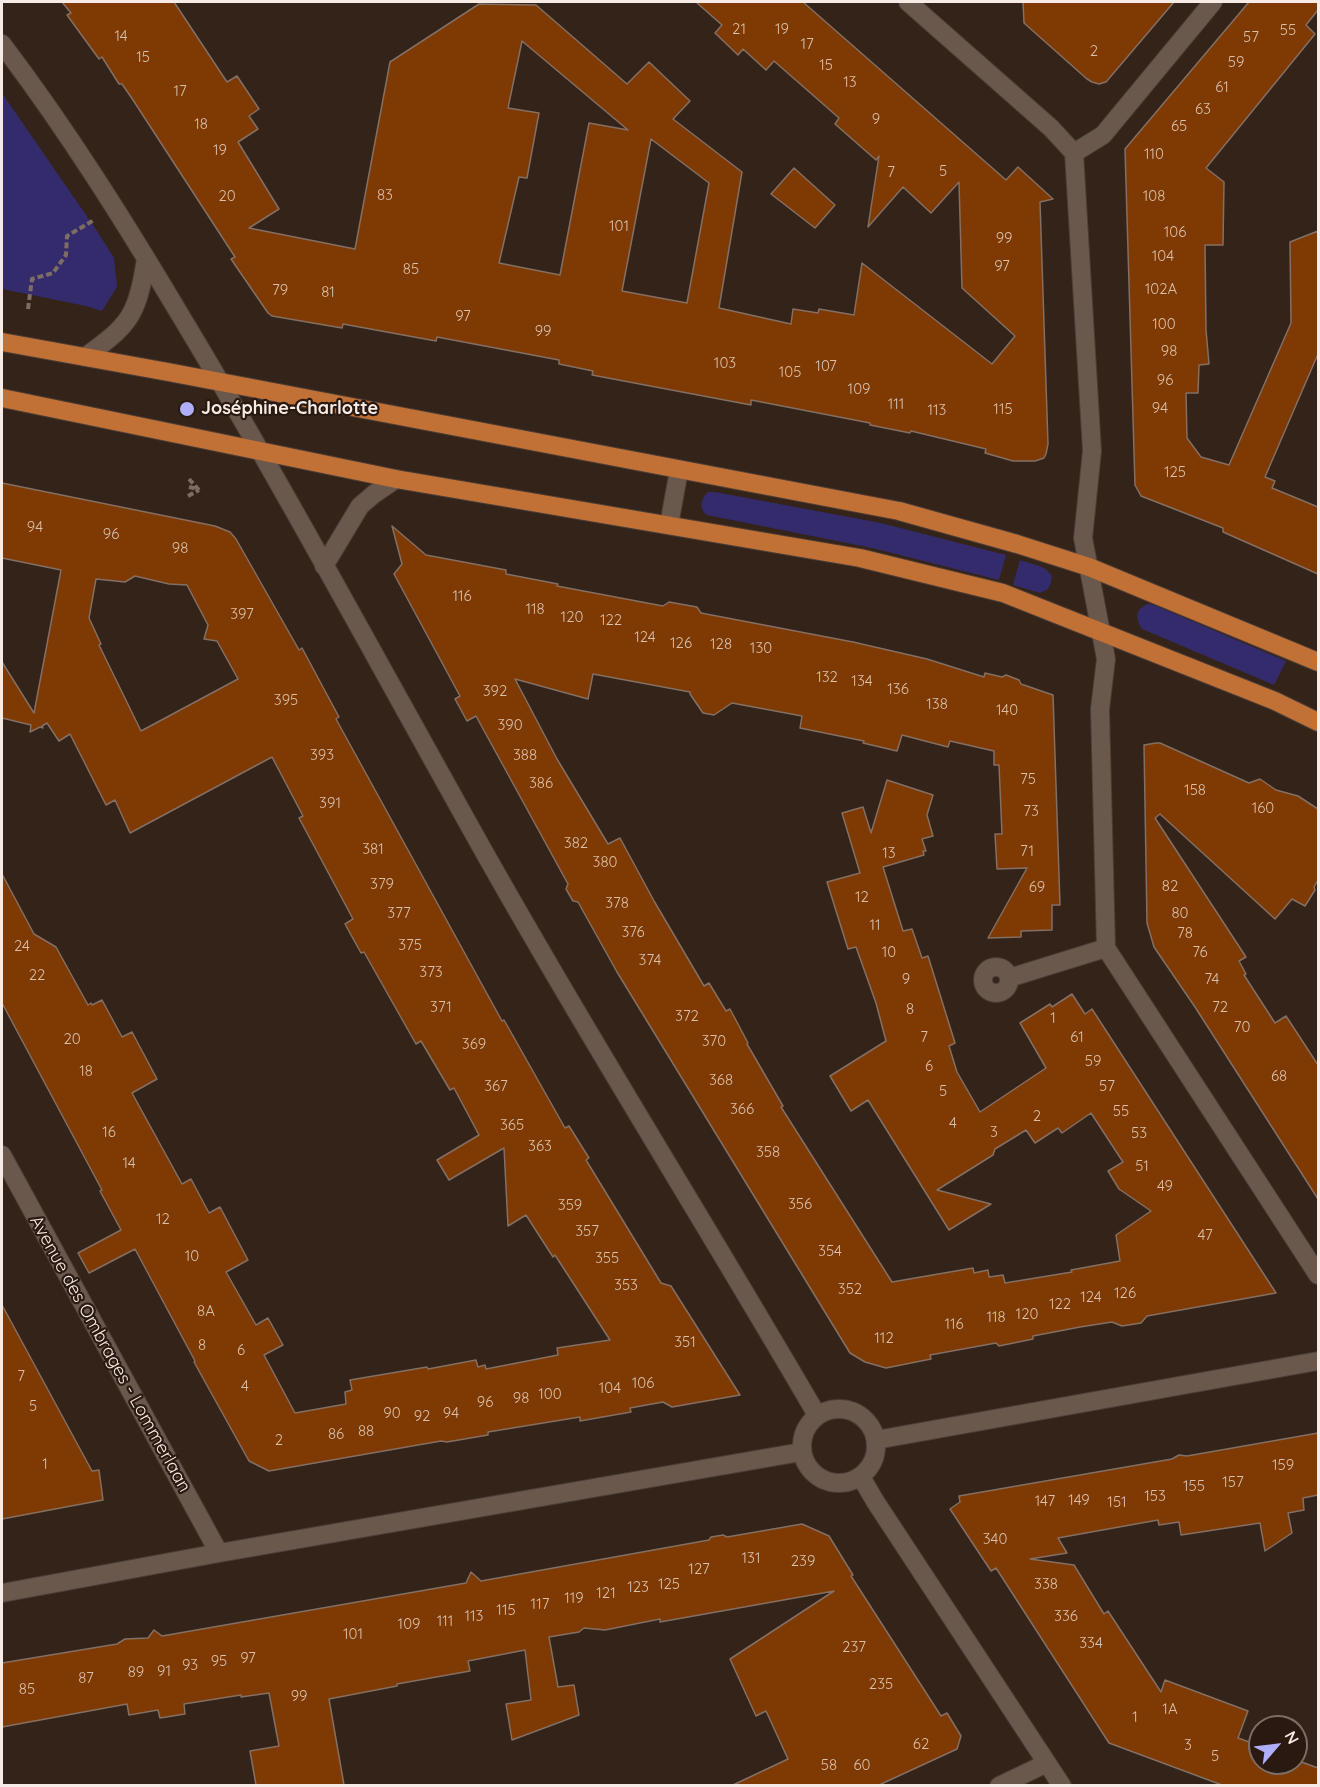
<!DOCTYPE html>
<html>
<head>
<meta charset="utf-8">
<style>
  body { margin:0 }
  #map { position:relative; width:1320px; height:1787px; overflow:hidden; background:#332319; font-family:Quicksand,sans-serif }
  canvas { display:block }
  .frame { position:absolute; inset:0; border:3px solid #f7ebe5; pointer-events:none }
  .north { position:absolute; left:1248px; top:1715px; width:60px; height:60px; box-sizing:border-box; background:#291910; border:2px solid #7b6d65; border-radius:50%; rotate:62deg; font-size:16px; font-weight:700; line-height:24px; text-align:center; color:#f7ebe5 }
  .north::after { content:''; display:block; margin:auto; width:21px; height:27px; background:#afaefa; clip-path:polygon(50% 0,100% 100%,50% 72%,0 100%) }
</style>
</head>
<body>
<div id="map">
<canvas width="1320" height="1787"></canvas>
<div class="frame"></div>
<div class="north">N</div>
</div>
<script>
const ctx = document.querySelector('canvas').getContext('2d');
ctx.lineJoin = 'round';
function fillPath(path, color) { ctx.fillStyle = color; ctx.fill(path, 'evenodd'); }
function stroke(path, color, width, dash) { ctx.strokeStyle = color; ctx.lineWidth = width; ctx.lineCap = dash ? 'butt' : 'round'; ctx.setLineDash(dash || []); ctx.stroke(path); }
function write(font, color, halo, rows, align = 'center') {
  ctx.font = font + ' Quicksand,sans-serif'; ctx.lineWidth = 4.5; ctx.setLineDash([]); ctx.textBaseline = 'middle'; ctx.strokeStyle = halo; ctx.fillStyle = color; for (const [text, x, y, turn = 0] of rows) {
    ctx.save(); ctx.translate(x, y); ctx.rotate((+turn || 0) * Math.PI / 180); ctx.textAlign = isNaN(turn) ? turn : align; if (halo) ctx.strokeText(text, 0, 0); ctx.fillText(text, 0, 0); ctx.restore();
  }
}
const green = new Path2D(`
  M2 93 97 231 114 258 117 287 102 311 86 306 2 289Z
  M708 492H715L881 523 1006 555 999 580 872 548 707 515C698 508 701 499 708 492Z
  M1020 560C1034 565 1062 568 1048 589L1040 593 1013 585Z
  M1148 604 1154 605 1286 661 1274 685 1142 629C1135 618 1135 609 1148 604Z`);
const building = new Path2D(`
  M62 2H174L227 82 237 76 259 109 249 116 258 129 238 142 279 209 249 228 355 249 390 62 479 4 536 5 627 84 649 62 690 101 673 119 742 172 719 308 791 324 793 309 818 313 819 309 854 315 862 263 992 364 1015 336 962 288 959 182 931 213 903 187 868 227 879 156 876 160 835 124 839 118 774 61 766 70 743 49 738 55 715 33 722 25 696 2H803L1006 180 1018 167 1053 199 1040 202 1048 444 1046 454 1044 458 1035 461H1013L985 453 986 449 911 431 910 433 870 425V423L751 400V405L592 375 593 371 559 364V360L437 337 436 341 343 324 342 328 272 316 268 313 231 259 235 257 133 100 122 84H119L102 57 99 59 67 15 71 13ZM522 41 628 130 589 123 560 275 499 263 519 177 527 178 539 113 508 108ZM651 139 709 183 687 303 622 291Z
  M1023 2H1174L1106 82 1099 84 1092 82 1087 79 1024 23Z
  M1249 2H1318V10L1306 25 1315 34 1206 168 1224 182 1223 245H1205L1206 330 1209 364 1199 365 1198 393H1186L1187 438 1201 457 1229 465 1291 323 1290 242 1318 231V354L1265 477 1275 481 1272 488 1318 507V574L1223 532V528L1141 496 1135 485 1125 149Z
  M794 168 835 205 815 228 771 194Z
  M2 483 215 526 230 532 236 539 299 650 302 648 339 717 336 719 502 1021 504 1020 565 1128 569 1126 589 1158 586 1160 661 1283 671 1286 740 1395 672 1407 663 1402 630 1408 631 1412 580 1421V1417L488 1432V1435L447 1442 441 1441 269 1471 249 1461 194 1362 195 1361 135 1249 89 1273 78 1253 121 1230 100 1191 102 1190 2 1003V874L34 934 56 947 88 1005 91 1003 92 1005 102 1000 122 1037 132 1032 157 1079 132 1093 182 1184 191 1179 209 1213 220 1207 248 1260 226 1272 256 1325 268 1318 283 1345 264 1355 295 1413 346 1404 345 1392 352 1390 350 1380 427 1367 428 1369 476 1360 478 1367 485 1365 486 1369 558 1355 557 1348 610 1340 555 1255 553 1257 526 1215 508 1226 504 1148 449 1180 437 1160 479 1135 454 1088 450 1090 421 1041 416 1044 364 952 361 953 345 924 353 919 299 818 303 816 272 757 130 833 115 800 106 805 70 734 59 741 47 723 42 726 43 728 40 727 30 732 31 725 2 718V662L34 713 61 570 2 558ZM135 576 169 584 187 585 208 625 204 639 217 641 238 679 141 731 99 645 101 644 89 618 96 579 125 582Z
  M392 526 426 555 506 570V574L558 584 557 586 663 606 669 602 697 607 701 613 853 642 927 659 984 677 985 673 1002 677 1006 675 1019 680 1021 684 1053 695 1060 905H1052V930L1021 931V937L988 938 1027 868 997 869 995 834H1002L999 765H994V751L950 741 948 747 902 735 897 751 863 743 864 741 800 728 802 716 732 703 714 715 703 713 690 694V692L593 674 588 699 515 679 557 759 608 844 620 838 654 901 704 986 709 983 726 1011 730 1009 748 1043 747 1044 783 1106 781 1107 892 1282 973 1268 974 1273 988 1270 989 1277 1003 1275 1005 1283 1072 1272 1071 1270 1120 1261 1116 1235 1151 1211 1119 1189 1108 1171 1123 1162 1091 1113 1062 1133 1058 1128 1035 1143 1026 1130 995 1149 993 1155 937 1190 991 1204 949 1230 868 1100 851 1111 830 1076 886 1041 876 1003 856 947 848 949 827 882 860 873 842 813 863 807 871 833 887 780 933 795 927 815 933 836 922 839 926 851H923L924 855 883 867 903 931 912 929 922 958 928 956 955 1043 949 1046 957 1072 980 1112 1046 1068 1020 1023 1050 1004 1052 1007 1072 994 1085 1014 1092 1009 1276 1293 1147 1316 1141 1323 1122 1326 1112 1322 1080 1327 1033 1336V1339L999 1346 996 1343 930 1355 931 1359 886 1368 865 1362 850 1353 617 972 578 902 573 901 566 889 568 884 476 716 467 721 455 699 460 696 394 574 402 564Z
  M1156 743H1160L1249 783 1260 779 1276 790 1298 796 1318 809V880L1314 887 1315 890 1305 906 1292 899 1275 919 1160 814 1155 818 1246 957 1239 961 1246 974 1244 975 1275 1023 1286 1016 1318 1065V1199L1195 1007 1154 947 1147 923 1144 745Z
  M2 1305 92 1471 99 1470 103 1500 2 1519Z
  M1318 1433V1495L1303 1498 1304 1510 1288 1513 1292 1533 1265 1551 1260 1523 1181 1535 1179 1522 1159 1525 1158 1520 1058 1538 1067 1553 1030 1559 1074 1565 1104 1614 1108 1611 1161 1692 1165 1680 1248 1711 1238 1738 1260 1746V1763H1296V1760L1318 1768V1785H1222L1109 1743 996 1568 991 1571 950 1509 960 1502 959 1496 1172 1459 1179 1455 1187 1456Z
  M802 1524 829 1536 853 1575 851 1576 941 1716 947 1713 961 1736 957 1749 879 1785H733L788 1759 766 1711 756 1716 730 1659 834 1591 660 1622V1619L605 1630 584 1628 579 1632 549 1637 558 1687 574 1685 579 1715 512 1740 506 1704 531 1700 525 1650 468 1661 470 1671 397 1684V1686L329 1699 344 1785H256L250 1751 279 1746 269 1693 241 1697V1695L184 1704 185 1714 160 1718 158 1710 129 1715 127 1704 2 1727V1663L117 1644 125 1639 148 1638 154 1630 162 1636 466 1583 471 1572 481 1581 709 1540 711 1537 723 1535 727 1537Z`);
const path = new Path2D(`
  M2 271H3
  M28 309 32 279 53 273 66 255 67 236 94 220
  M189 479 199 490
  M189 487 198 489
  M188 496 199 490`);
const minor = new Path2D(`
  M908 2 1051 128 1074 153
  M2 44C68 131 126 224 182 318 279 479 368 644 459 807 573 1013 699 1212 817 1415
  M1074 153 1092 451 1083 538 1106 659 1100 709 1106 948 1318 1275
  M1074 153 1103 135 1213 2
  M85 357C102 344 124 330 133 310 141 294 143 276 146 259
  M669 525 679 470
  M324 566 360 506 374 494 396 479
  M983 980a13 13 0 1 1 26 0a13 13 0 1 1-26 0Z
  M1009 978 1106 948
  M2 1155 219 1553
  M802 1446a37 37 0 1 1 74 0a37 37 0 1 1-74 0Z
  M876 1440 1318 1361
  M861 1477 875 1501 1062 1786
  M2 1593 219 1553 801 1452
  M999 1786 1047 1763`);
const major = new Path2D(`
  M2 342 168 372 899 511 1017 544 1089 567 1318 662
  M2 398 396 479 860 558 1003 593 1275 701 1318 722`);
const markers = [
  [187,409,8,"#afaefa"]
];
const numberNames = [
  ["21",739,29],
  ["19",782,29],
  ["55",1288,30],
  ["14",121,36],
  ["57",1251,37],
  ["17",807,44],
  ["2",1094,51],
  ["15",143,57],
  ["59",1236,62],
  ["15",826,65],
  ["13",850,82],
  ["61",1222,87],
  ["17",180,91],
  ["63",1203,109],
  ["9",876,119],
  ["18",201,124],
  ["65",1179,126],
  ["19",220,150],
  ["110",1154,154],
  ["5",943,171],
  ["7",891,172],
  ["83",385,195],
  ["20",227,196],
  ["108",1154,196],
  ["101",619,226],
  ["106",1175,232],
  ["99",1004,238],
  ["104",1163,256],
  ["97",1002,266],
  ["85",411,269],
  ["102A",1161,289],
  ["79",280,290],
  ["81",328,292],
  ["97",463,316],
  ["100",1164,324],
  ["99",543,331],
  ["98",1169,351],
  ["103",725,363],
  ["107",826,366],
  ["105",790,372],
  ["96",1165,380],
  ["109",859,389],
  ["111",896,404],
  ["94",1160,408],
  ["115",1003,409],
  ["113",937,410],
  ["125",1175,472],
  ["94",35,527],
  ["96",111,534],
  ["98",180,548],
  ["116",462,596],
  ["118",535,609],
  ["397",242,614],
  ["120",572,617],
  ["122",611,620],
  ["124",645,637],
  ["126",681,643],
  ["128",721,644],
  ["130",761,648],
  ["132",827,677],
  ["134",862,681],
  ["136",898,689],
  ["392",495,691],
  ["395",286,700],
  ["138",937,704],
  ["140",1007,710],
  ["390",510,725],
  ["393",322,755],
  ["388",525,755],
  ["75",1028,779],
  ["386",541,783],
  ["158",1195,790],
  ["391",330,803],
  ["160",1263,808],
  ["73",1031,811],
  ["382",576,843],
  ["381",373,849],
  ["71",1027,851],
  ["13",889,853],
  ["380",605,862],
  ["379",382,884],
  ["82",1170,886],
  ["69",1037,887],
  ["12",862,897],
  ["378",617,903],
  ["377",399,913],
  ["80",1180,913],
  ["11",875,925],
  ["376",633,932],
  ["78",1185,933],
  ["375",410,945],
  ["24",22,946],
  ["10",889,952],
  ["76",1200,952],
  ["374",650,960],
  ["373",431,972],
  ["22",37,975],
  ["9",906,979],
  ["74",1212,979],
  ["371",441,1007],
  ["72",1220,1007],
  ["8",910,1009],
  ["372",687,1016],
  ["1",1053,1018],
  ["70",1242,1027],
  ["7",924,1037],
  ["61",1077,1037],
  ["20",72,1039],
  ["370",714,1041],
  ["369",474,1044],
  ["59",1093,1061],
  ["6",929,1066],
  ["18",86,1071],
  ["68",1279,1076],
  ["368",721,1080],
  ["367",496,1086],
  ["57",1107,1086],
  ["5",943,1091],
  ["366",742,1109],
  ["55",1121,1111],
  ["2",1037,1116],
  ["4",953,1123],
  ["365",512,1125],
  ["16",109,1132],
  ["3",994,1132],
  ["53",1139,1133],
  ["363",540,1146],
  ["358",768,1152],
  ["14",129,1163],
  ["51",1142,1166],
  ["49",1165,1186],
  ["356",800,1204],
  ["359",570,1205],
  ["12",163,1219],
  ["357",587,1231],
  ["47",1205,1235],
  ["354",830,1251],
  ["10",192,1256],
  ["355",607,1258],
  ["353",626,1285],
  ["352",850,1289],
  ["126",1125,1293],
  ["124",1091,1297],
  ["122",1060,1304],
  ["8A",206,1311],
  ["120",1027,1314],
  ["118",996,1317],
  ["116",954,1324],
  ["112",884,1338],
  ["351",685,1342],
  ["8",202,1345],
  ["6",241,1350],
  ["7",21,1376],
  ["106",643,1383],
  ["4",245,1386],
  ["104",610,1388],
  ["100",550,1394],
  ["98",521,1398],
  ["96",485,1402],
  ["5",33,1406],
  ["90",392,1413],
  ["94",451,1413],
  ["92",422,1416],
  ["88",366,1431],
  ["86",336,1434],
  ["2",279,1440],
  ["1",45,1464],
  ["159",1283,1465],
  ["157",1233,1482],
  ["155",1194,1486],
  ["153",1155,1496],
  ["149",1079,1500],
  ["147",1045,1501],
  ["151",1117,1502],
  ["340",995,1539],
  ["131",751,1558],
  ["239",803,1561],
  ["127",699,1569],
  ["125",669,1584],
  ["338",1046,1584],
  ["123",638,1587],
  ["121",606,1593],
  ["119",574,1598],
  ["117",540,1604],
  ["115",506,1610],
  ["113",474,1616],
  ["336",1066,1616],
  ["111",445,1621],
  ["109",409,1624],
  ["101",353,1634],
  ["334",1091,1643],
  ["237",854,1647],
  ["97",248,1658],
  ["95",219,1661],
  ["93",190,1665],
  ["91",164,1671],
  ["89",136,1672],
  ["87",86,1678],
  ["235",881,1684],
  ["85",27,1689],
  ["99",299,1696],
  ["1A",1170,1709],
  ["1",1135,1717],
  ["62",921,1744],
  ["3",1188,1745],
  ["5",1215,1756],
  ["58",829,1765],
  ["60",862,1765]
];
const poiNames = [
  ["Joséphine-Charlotte",201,409]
];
const streetNames = [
  ["Avenue des Ombrages - Lommerlaan",110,1354,61]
];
fillPath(green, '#342b6d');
fillPath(building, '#7e3a02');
stroke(building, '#846f64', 1.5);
stroke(minor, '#4b3d36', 20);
stroke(major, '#4b3d36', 20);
stroke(path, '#7c6d65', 4, [6, 3]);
stroke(minor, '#6b584d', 18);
stroke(major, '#c17036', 18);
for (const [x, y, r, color] of markers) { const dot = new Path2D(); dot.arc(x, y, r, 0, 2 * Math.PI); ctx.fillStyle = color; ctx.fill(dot); stroke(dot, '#291910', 2); }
write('15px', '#d9bfac', null, numberNames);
write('bold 18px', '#f7ebe5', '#291910', poiNames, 'left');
write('18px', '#f7ebe5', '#291910', streetNames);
</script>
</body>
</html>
